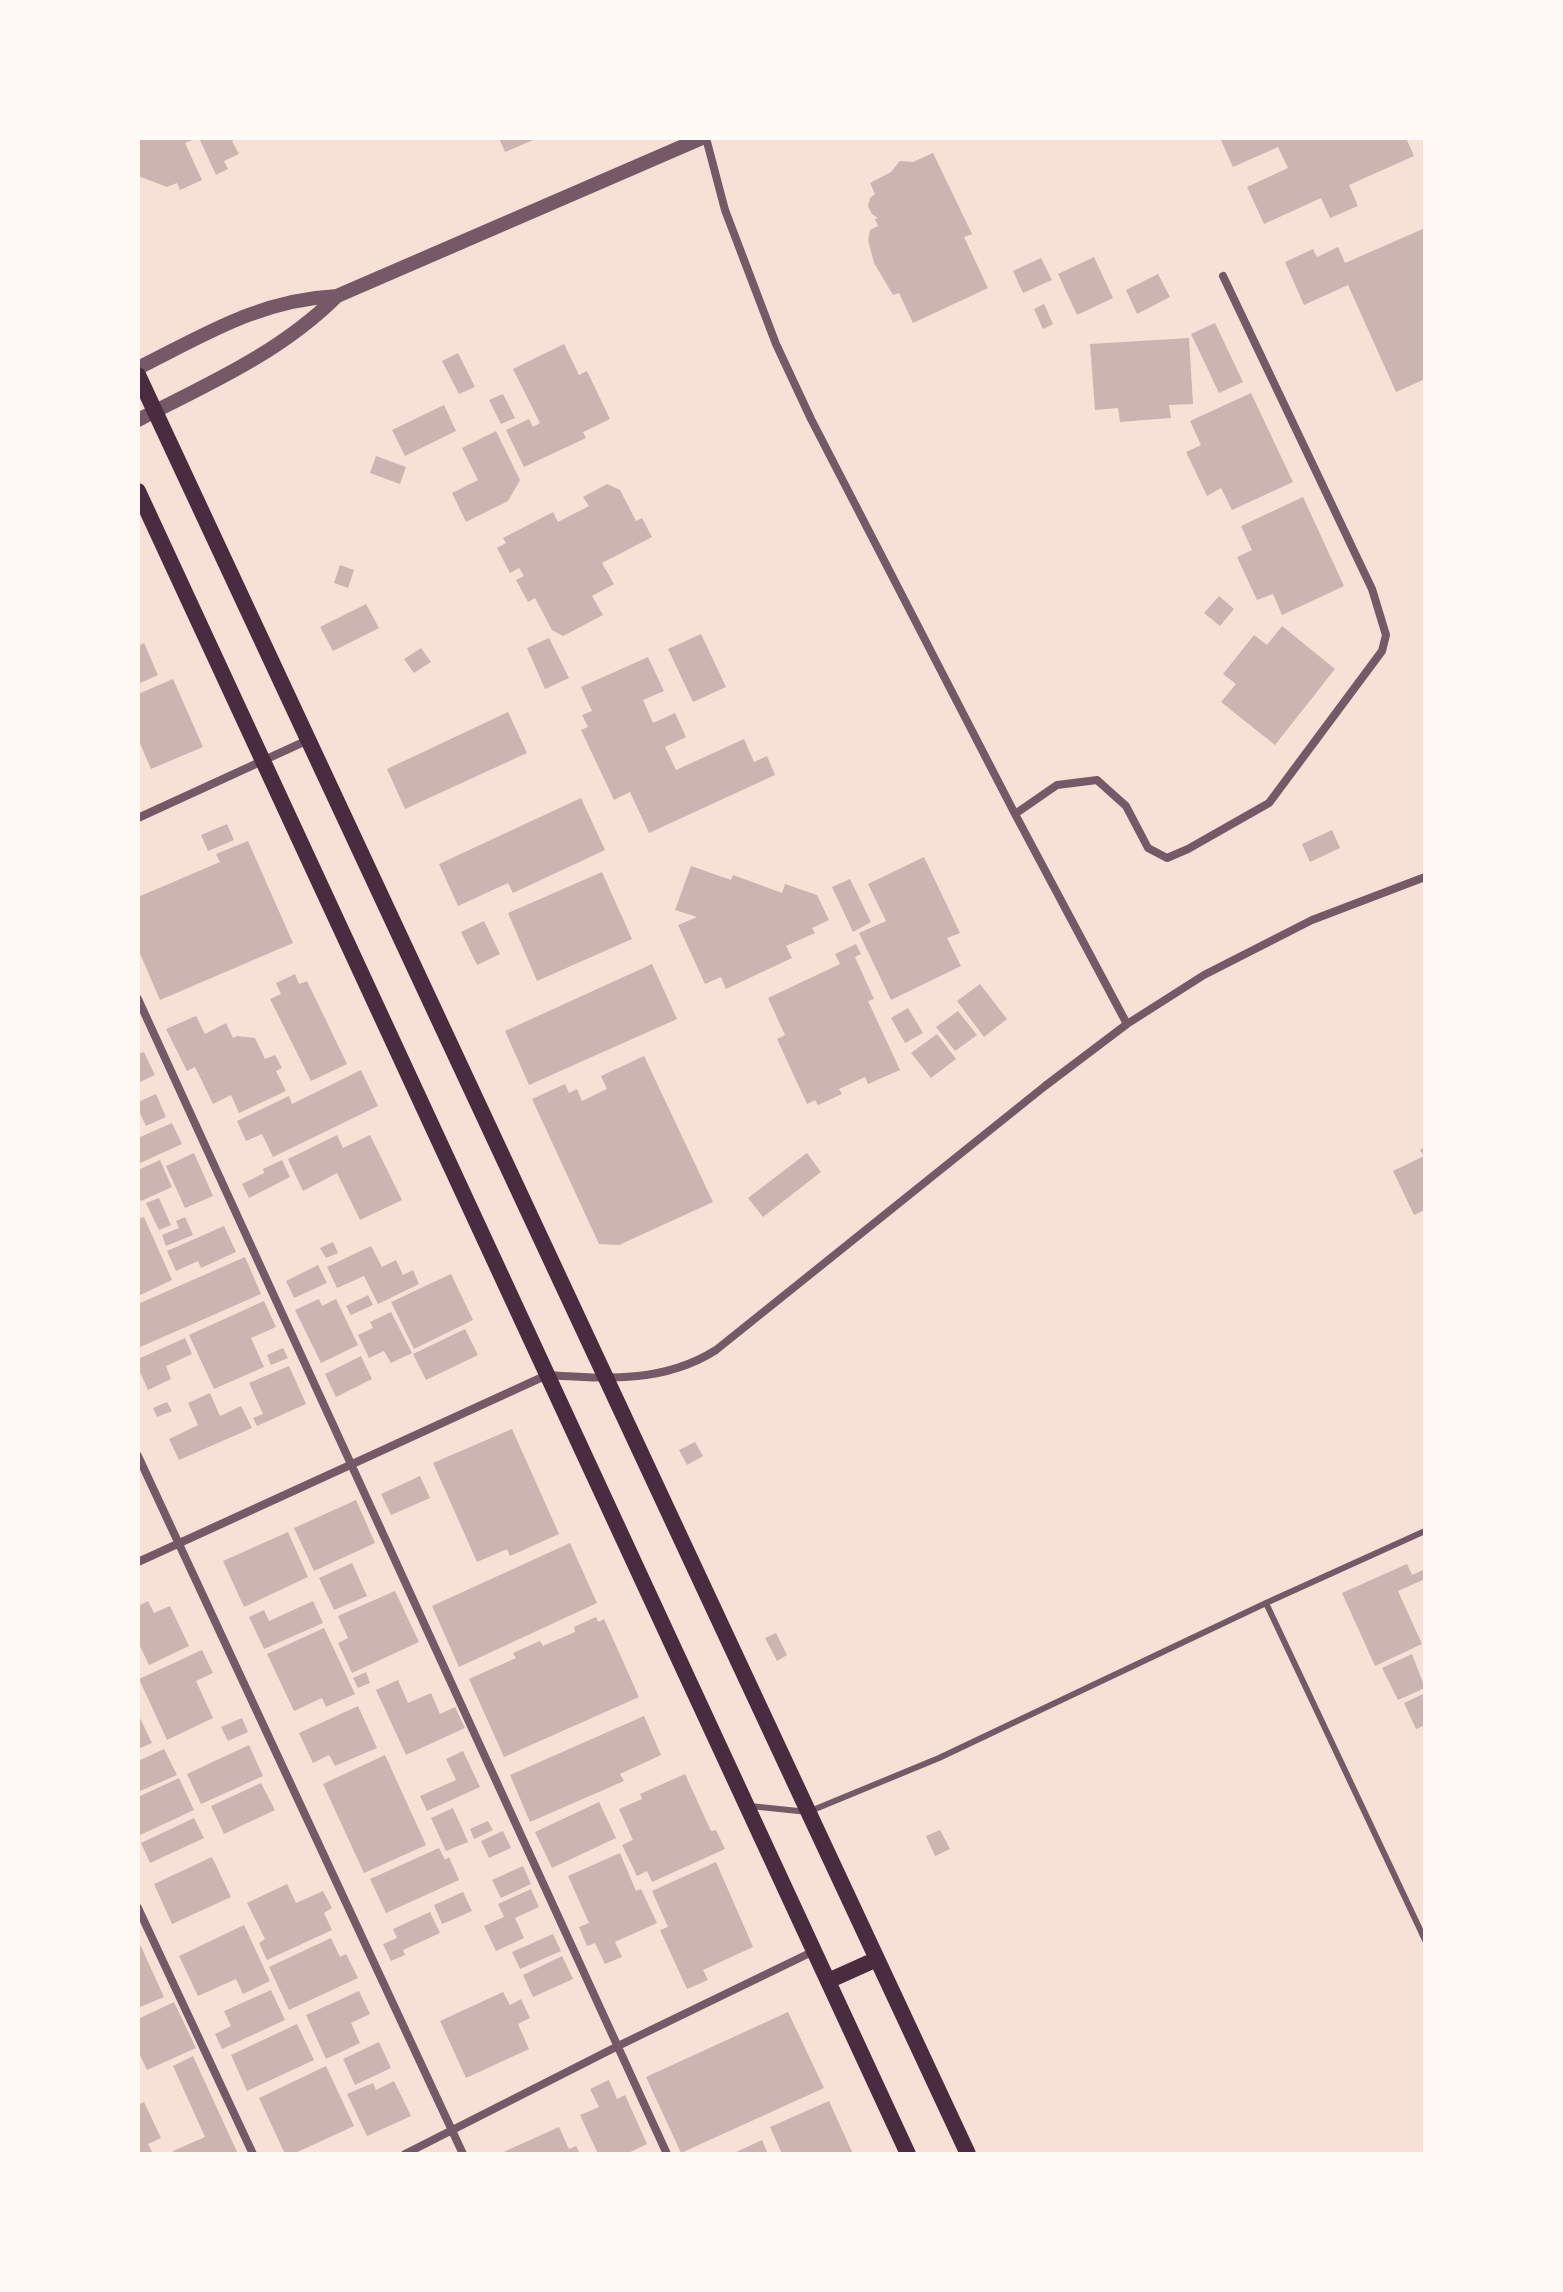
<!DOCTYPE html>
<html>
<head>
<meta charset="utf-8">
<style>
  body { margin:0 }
  #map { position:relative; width:1563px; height:2292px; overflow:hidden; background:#f7e1d7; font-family:Mulish,sans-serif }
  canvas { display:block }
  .frame { position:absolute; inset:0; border:140px solid #fffaf5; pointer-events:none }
</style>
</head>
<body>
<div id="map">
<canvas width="1563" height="2292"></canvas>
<div class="frame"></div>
</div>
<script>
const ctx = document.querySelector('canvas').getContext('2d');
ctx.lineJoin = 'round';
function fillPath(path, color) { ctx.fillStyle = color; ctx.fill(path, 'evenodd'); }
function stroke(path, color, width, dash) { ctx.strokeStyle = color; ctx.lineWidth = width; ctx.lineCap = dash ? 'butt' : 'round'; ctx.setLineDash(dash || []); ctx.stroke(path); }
const building = new Path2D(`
  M138 138H197L185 143 202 180 180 190 177 183 167 187 138 176Z
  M199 138H238L232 141 239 154 224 161 228 169 216 175Z
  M499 138H538L505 152Z
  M1220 138H1406L1414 156 1349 185 1358 206 1330 218 1321 198 1264 224 1247 187 1288 168 1278 147 1233 167Z
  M933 153 972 234 964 237 988 288 913 323 899 293 893 295 874 263 868 240 870 230 878 226 875 219 878 218 872 214 868 206 870 198 875 194 870 183 891 172 900 161 913 162Z
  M1425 228V379L1396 392 1348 285 1304 305 1285 262 1313 249 1317 257 1338 247 1345 263Z
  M1094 257 1113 298 1077 315 1058 274Z
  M1041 258 1052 280 1023 293 1013 271Z
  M1158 274 1170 297 1137 314 1126 290Z
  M1044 304 1053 324 1043 329 1034 309Z
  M1215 323 1243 382 1219 393 1191 334Z
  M1189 338 1193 404 1169 405 1171 418 1120 422 1118 408 1095 410 1090 344Z
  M564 344 579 375 587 371 610 419 583 432 586 438 524 467 506 430 529 419 533 427 540 423 513 369Z
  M458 353 475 387 459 394 442 361Z
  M1251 393 1293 482 1232 510 1221 488 1207 496 1186 452 1201 445 1190 421Z
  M503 394 515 418 501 424 489 400Z
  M444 405 456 431 405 456 392 430Z
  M496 431 520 480 508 501 466 522 452 493 478 480 462 448Z
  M376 456 406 467 400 484 370 473Z
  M607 484 620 490 636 521 642 518 652 537 602 563 614 584 592 596 603 615 563 636 552 630 535 598 528 602 516 580 524 576 519 568 510 573 497 548 506 543 503 538 553 512 558 522 589 506 583 497Z
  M1303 497 1344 586 1282 615 1273 594 1257 600 1237 557 1252 550 1241 526Z
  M340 565 354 570 348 588 334 583Z
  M1219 596 1234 609 1220 626 1204 613Z
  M366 604 379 628 333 651 320 627Z
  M1282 626 1335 669 1275 745 1221 702 1236 684 1223 674 1254 635 1267 645Z
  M701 634 726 687 693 702 668 649Z
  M549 638 569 678 545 689 527 648Z
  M144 643 158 675 138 684V646Z
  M421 648 431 662 414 673 404 659Z
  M648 657 664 691 643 700 653 723 675 713 686 737 665 747 676 770 744 739 754 762 767 756 775 775 649 833 630 792 614 800 581 730 588 727 582 715 592 711 581 687Z
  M173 679 203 747 151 769 138 739V694Z
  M508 712 527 753 405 809 387 769Z
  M581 798 605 850 513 893 508 883 458 906 439 864Z
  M227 824 234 840 208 851 201 835Z
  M1332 830 1340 848 1310 862 1302 844Z
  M248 841 293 943 160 1000 138 949V897L220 862 216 854Z
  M924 857 960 933 947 938 961 966 891 1000 859 933 886 921 868 884Z
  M691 866 731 880 733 875 782 893 785 884 817 895 829 920 812 928 815 933 786 946 792 958 726 989 721 977 705 984 678 925 697 917 675 910Z
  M602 872 632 939 537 981 508 913Z
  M850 879 871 922 853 932 832 887Z
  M484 921 500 954 477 965 461 932Z
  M856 944 861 954 855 957 874 999 868 1001 900 1070 868 1084 865 1077 839 1089 842 1094 818 1105 815 1100 807 1104 777 1039 785 1035 768 998 840 964 835 954Z
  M652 964 677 1019 529 1085 505 1031Z
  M295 974 299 984 307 981 347 1064 311 1081 270 999 281 994 276 983Z
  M980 984 1007 1019 984 1037 957 1001Z
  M908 1008 923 1033 905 1043 891 1018Z
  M958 1011 977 1035 955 1051 936 1027Z
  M196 1016 205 1034 226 1023 233 1038 237 1036 255 1038 265 1059 275 1055 282 1068 276 1071 286 1091 239 1113 231 1095 213 1104 195 1067 187 1071 166 1029Z
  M937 1034 956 1059 931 1078 911 1053Z
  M144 1052 155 1075 140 1082 138 1054Z
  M644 1056 713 1202 619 1245 599 1244 532 1099 565 1084 569 1093 577 1089 582 1101 607 1089 601 1076Z
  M361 1070 378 1106 273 1157 262 1134 246 1141 237 1121 289 1096 292 1104Z
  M156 1094 166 1117 146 1126 138 1109V1102Z
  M172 1123 182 1144 138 1164V1138Z
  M337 1135 343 1148 370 1135 402 1200 360 1220 337 1173 303 1191 288 1159Z
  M1425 1147V1210L1414 1215 1393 1171 1424 1156 1420 1150Z
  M194 1153 213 1196 185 1208 166 1166Z
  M807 1153 821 1172 763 1217 748 1198Z
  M160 1160 172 1187 141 1201 138 1195V1170Z
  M282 1160 290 1177 249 1198 242 1184 264 1173 263 1169Z
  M159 1198 171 1225 159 1230 146 1203Z
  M144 1217 172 1280 138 1296V1219Z
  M185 1217 193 1235 166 1246 162 1235 179 1228 176 1221Z
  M224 1226 236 1252 201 1268 198 1261 176 1271 167 1251Z
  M333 1242 338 1253 326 1258 320 1248Z
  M371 1246 382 1267 396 1260 403 1275 413 1270 419 1284 378 1304 364 1276 337 1288 327 1267Z
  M245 1257 261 1294 138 1348V1304Z
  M318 1265 327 1283 294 1298 286 1281Z
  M451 1274 473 1320 414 1349 391 1302Z
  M368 1295 373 1305 351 1315 346 1306Z
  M319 1299 322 1306 336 1299 358 1345 321 1363 295 1310Z
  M264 1301 276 1327 251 1338 264 1367 214 1389 189 1335Z
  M391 1312 412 1353 391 1363 384 1351 369 1358 358 1335 373 1328 370 1322Z
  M465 1329 478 1355 426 1380 413 1354Z
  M185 1338 192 1354 166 1366 171 1379 148 1390 138 1368V1359Z
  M283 1348 288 1358 271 1365 267 1355Z
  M361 1356 372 1379 336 1397 325 1374Z
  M289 1366 306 1404 257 1426 253 1418 263 1414 249 1383Z
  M210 1393 220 1416 241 1406 252 1428 179 1460 169 1439 198 1425 188 1403Z
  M167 1402 172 1411 157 1417 153 1408Z
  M512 1429 559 1534 510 1556 507 1549 477 1562 433 1463Z
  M695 1442 703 1456 687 1465 679 1450Z
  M420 1476 430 1498 391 1515 381 1494Z
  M356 1500 375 1543 314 1571 294 1528Z
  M288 1532 308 1577 244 1607 223 1561Z
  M570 1543 597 1603 459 1667 432 1606Z
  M352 1563 367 1596 334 1610 319 1578Z
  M1407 1564 1412 1575 1425 1569V1579L1398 1591 1422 1644 1375 1666 1342 1593Z
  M395 1591 419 1642 352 1673 338 1643 348 1638 338 1616Z
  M148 1601 154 1613 170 1606 189 1646 149 1665 138 1642V1606Z
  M313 1601 323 1623 264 1649 249 1617 264 1610 269 1621Z
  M596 1617 598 1622 604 1619 639 1697 504 1757 469 1679 516 1658 513 1653 540 1641 543 1646 575 1632 574 1627Z
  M324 1628 355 1694 326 1707 322 1698 294 1711 267 1654Z
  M776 1633 787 1655 777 1661 765 1638Z
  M202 1650 213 1673 196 1681 213 1718 167 1740 139 1679Z
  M1412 1654 1425 1688 1398 1700 1382 1668Z
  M366 1672 370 1683 358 1688 353 1678Z
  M398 1680 408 1703 431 1693 440 1714 455 1707 465 1728 406 1755 376 1690Z
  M1425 1693V1725L1416 1729 1404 1703Z
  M358 1706 377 1748 335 1766 329 1755 313 1763 299 1733Z
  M138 1714 152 1743 138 1749Z
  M644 1716 661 1755 620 1774 624 1781 530 1822 510 1775Z
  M242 1718 248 1732 228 1741 221 1727Z
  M249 1745 263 1776 201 1804 187 1774Z
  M164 1749 177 1775 138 1792V1761Z
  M463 1751 480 1787 427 1811 420 1796 456 1780 446 1759Z
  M385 1755 426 1845 364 1873 323 1784Z
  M685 1774 711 1831 716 1830 725 1849 652 1882 647 1871 637 1876 622 1845 633 1840 619 1809 642 1799 640 1794Z
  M179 1778 194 1810 138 1836V1797Z
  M261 1783 275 1810 224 1834 211 1806Z
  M599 1802 616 1838 552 1868 535 1832Z
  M453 1808 468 1842 446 1851 431 1818Z
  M194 1818 204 1838 150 1863 141 1843Z
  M488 1821 493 1830 474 1839 470 1829Z
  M940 1830 950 1849 935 1856 926 1836Z
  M503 1831 511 1848 489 1858 481 1841Z
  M439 1848 445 1860 449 1857 459 1880 386 1913 370 1879Z
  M620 1853 636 1891 641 1889 657 1923 615 1942 622 1957 605 1964 595 1943 587 1946 579 1927 589 1923 568 1876Z
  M212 1857 231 1897 172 1924 154 1884Z
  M716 1862 753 1947 703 1970 708 1980 687 1989 660 1930 668 1927 652 1891Z
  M523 1866 531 1884 501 1898 492 1880Z
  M287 1884 296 1903 323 1891 332 1908 324 1913 332 1930 267 1960 259 1943 265 1939 247 1903Z
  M531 1889 539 1907 515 1918 524 1938 496 1951 484 1926 504 1917 498 1904Z
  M463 1892 472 1911 442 1924 434 1905Z
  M430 1912 440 1933 403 1950 405 1955 391 1961 383 1944 397 1938 393 1929Z
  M244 1925 270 1981 243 1994 236 1979 198 1996 179 1956Z
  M553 1934 561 1951 520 1969 512 1952Z
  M331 1938 340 1957 346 1954 358 1978 289 2010 269 1967Z
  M138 1940 164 1997 138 2008Z
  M562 1956 573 1979 533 1997 523 1975Z
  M271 1990 285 2020 222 2049 215 2034 231 2026 224 2011Z
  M359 1991 370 2014 351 2023 360 2043 326 2059 306 2015Z
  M503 1992 510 2005 521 1999 530 2018 518 2024 529 2049 466 2078 440 2021Z
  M174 2002 196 2048 147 2070 138 2051V2019Z
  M788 2012 824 2088 681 2153 646 2077Z
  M297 2024 314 2060 247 2091 231 2055Z
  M379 2042 391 2068 355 2085 343 2059Z
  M193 2056 238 2154H175L173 2151 205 2137 173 2066Z
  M326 2066 354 2126 293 2154H285L259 2098Z
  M609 2080 617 2099 625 2095 647 2144 626 2154H598L580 2115 599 2107 590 2089Z
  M394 2081 411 2116 367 2136 347 2094 373 2083 376 2090Z
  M829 2101 853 2154H782L770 2127Z
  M144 2102 161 2138 148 2144 153 2154H138V2105Z
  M559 2127 569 2149 576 2146 580 2154H499Z
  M762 2140 768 2154H732Z`);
const service = new Path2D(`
  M1266 1603 1425 1940
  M750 1806 808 1812 939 1758 1266 1603 1425 1531`);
const minor = new Path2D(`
  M706 138 725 210 776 344 811 419 1015 814 1127 1024
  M1015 814 1057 785 1097 780 1126 806 1148 848 1167 858 1188 849 1269 803 1382 651 1386 635 1372 589 1223 276
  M138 818 308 740
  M138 999 667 2154
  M138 1456 463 2154
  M138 1562 547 1375C607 1379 664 1383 716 1350L1045 1086 1127 1024 1204 975 1312 920 1425 877
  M138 1908 253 2154
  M405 2154 618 2046 814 1951`);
const tertiary = new Path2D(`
  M138 368C206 334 259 300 337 296L702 138
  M138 420C208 384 280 353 337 296`);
const secondary = new Path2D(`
  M138 375 968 2154
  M138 491 908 2154
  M828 1981 877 1959`);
fillPath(building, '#ccb4b1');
stroke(service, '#755966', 6);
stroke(minor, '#755966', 8);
stroke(tertiary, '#755966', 14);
stroke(secondary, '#4a2c40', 16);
</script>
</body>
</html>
